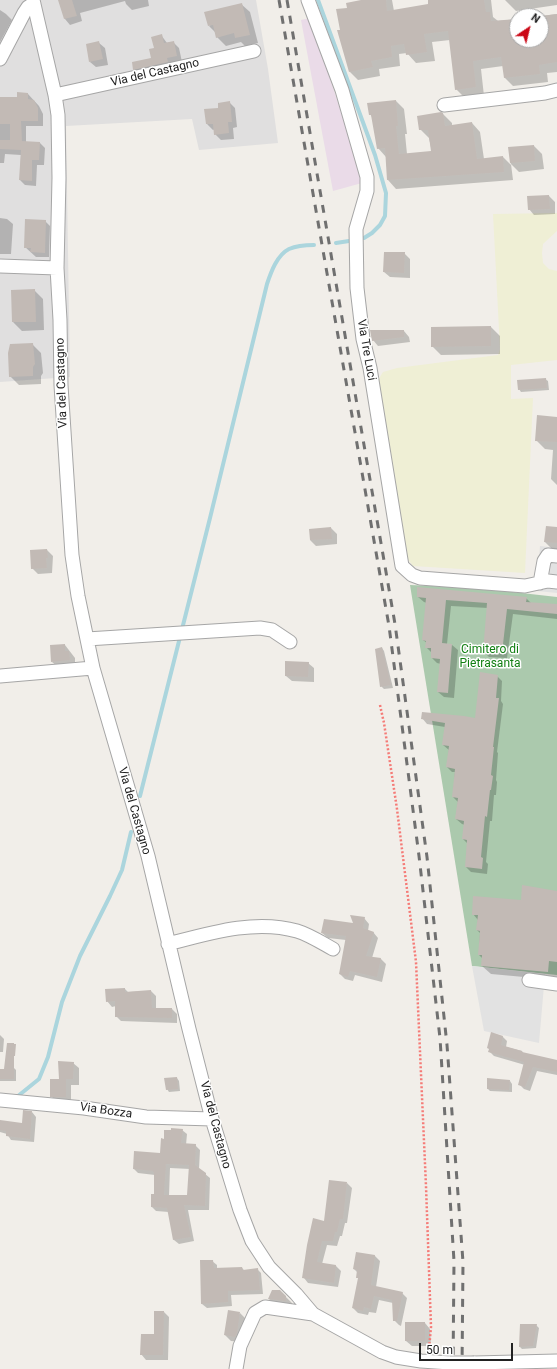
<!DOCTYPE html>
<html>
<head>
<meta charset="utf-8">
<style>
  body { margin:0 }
  #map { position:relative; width:557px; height:1369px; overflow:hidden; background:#f1eee9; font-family:Roboto,sans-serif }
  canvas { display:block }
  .north { position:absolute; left:509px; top:8px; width:40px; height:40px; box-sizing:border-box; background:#fff; border:1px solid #a7a7a7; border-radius:50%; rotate:35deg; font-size:11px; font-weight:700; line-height:16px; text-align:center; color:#222 }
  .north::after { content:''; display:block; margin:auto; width:14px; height:18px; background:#cb0816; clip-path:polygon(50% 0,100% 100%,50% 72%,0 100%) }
  .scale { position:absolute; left:419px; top:1343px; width:94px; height:18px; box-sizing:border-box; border:2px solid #222; border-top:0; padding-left:5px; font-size:12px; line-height:14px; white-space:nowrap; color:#222; -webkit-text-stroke:3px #fff; paint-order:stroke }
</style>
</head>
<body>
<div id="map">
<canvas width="557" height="1369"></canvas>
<div class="north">N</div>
<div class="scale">50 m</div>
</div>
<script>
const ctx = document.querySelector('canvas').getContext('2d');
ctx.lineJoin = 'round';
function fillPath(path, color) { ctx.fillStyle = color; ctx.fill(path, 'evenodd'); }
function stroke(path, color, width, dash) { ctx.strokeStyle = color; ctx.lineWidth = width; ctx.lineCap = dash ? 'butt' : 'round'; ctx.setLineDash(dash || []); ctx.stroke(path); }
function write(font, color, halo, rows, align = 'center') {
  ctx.font = font + ' Roboto,sans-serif'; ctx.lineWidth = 3; ctx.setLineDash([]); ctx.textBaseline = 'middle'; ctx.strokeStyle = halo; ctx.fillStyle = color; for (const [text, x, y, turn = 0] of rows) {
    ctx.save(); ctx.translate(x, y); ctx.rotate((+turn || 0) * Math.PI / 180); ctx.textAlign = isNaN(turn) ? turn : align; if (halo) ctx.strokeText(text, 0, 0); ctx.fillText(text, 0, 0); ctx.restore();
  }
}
const residential = new Path2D(`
  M0 0H256L268 69 278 143 199 150 192 119 66 126 70 377 0 382Z`);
const industrial = new Path2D(`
  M310 18 350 139 362 183 333 191 301 20Z`);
const farmland = new Path2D(`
  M557 213V231L543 244 542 253 543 263 549 269 557 271V360L511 365V399L533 398 525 573 413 566 407 558 378 380 383 372 397 368 498 355 500 349 493 214Z`);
const cemetery = new Path2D(`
  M410 585 477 588 557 597V975L472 966Z`);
const parking = new Path2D(`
  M540 546 557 548V593L537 591Z
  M472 966 545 974 539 1043 484 1031Z`);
const shadow = new Path2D(`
  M59 0H148L149 6 132 10 126 4 125 1 80 13 82 21 70 25 65 19Z
  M363 0H392L394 11 429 5V0H491L493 17 498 21 517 19V40H541V16L557 14V72L547 73 548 82 513 86 505 78 503 66 481 69 484 96 465 98 456 89 450 40 432 42 435 61 416 63 407 53 399 54 400 66 379 69 380 76 358 80 350 72 338 31H341L348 8Z
  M505 0H557V5L516 11Z
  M241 4 250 12 258 43 245 46 241 42 226 46 217 37 216 33 209 26Z
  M0 10 6 14 12 20 0 42Z
  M161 35 167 43 173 42 179 48 182 62 140 75 134 69 153 58 155 48Z
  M99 43 105 48 108 65 96 67 90 62Z
  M18 93 28 94 39 106 43 114V126H26V142L40 143 45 148 44 165H37L36 186 25 185 20 180 21 155 5 154 4 163H0V98H18Z
  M396 101 404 109 407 134H405L407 154 432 152 429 138 420 129 443 114 452 123V126L472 123 480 132 484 159 503 157 511 165 509 148 534 146 542 154 544 169 519 172 511 164 513 180 396 189 388 180 386 157 378 148 372 117 370 114Z
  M229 102 235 108 237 127 233 128 234 139 221 140 215 134V129L213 130 207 124 220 109Z
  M549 196 555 202V214L534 215 529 209Z
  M0 218 7 219 13 224 11 254H0Z
  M45 221 50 226 49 257H36L25 247Z
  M404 253 410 259V278L390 277 384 272Z
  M34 290 43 299 44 330 22 331 13 322 12 291Z
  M491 327 500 336V354L441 355 432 346V328Z
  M404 331 409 337 410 342 378 346 373 340Z
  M32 344 41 353 43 373 41 376V384L19 385 10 376Z
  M545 379 548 381 549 390 521 392 519 389Z
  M557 418V485L551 479 553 450 545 449 536 440Z
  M331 528 337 534V544L316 546 310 540Z
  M557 528V551H554L545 542Z
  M47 550 53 556 52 573 38 574 32 568Z
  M418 597 526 598 531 603 557 605V619L513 614 507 658 489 657 484 652 488 608 451 606 447 644 452 645 458 650 454 698 444 697 438 692 441 664 437 663 432 658V653L426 647 427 643 423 640 427 603 424 602Z
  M65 645 75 658V666L58 667 52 662Z
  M382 648 384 651 393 688 384 689 381 686Z
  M308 663 314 668V682L292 681 286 676Z
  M497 676 502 681 501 701 503 704 497 752 498 753 496 780 497 782 496 795H494L492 821H490L486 862 488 864 487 874 471 872 466 867 468 844 463 839 465 825 462 824 456 819 458 802 453 797 455 772H452L447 767 449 750 443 745 445 727 427 724 422 718 476 719Z
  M557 892V980L491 974 482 966 483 959 479 955 480 933 477 930 478 920 473 914Z
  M364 918 369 924 368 931 373 932 378 938 372 958 381 959 386 964 382 982 355 975 353 981 345 979 340 974 346 940 328 938 322 933 354 924Z
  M125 989 128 992 151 991 156 996V1009H172L177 1014V1023L121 1021 116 1016V1006L112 1007 107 1001Z
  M0 1035 4 1039 3 1052H0Z
  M502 1036 507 1041 506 1047 522 1051 524 1054 557 1061V1075L537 1071 530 1091 524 1089 519 1084 525 1065 494 1056 489 1051Z
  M73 1063 79 1068V1085H71V1103L57 1102 51 1096Z
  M14 1068 16 1070V1081H0V1073Z
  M177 1078 179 1081 180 1091 169 1092 167 1089Z
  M510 1081 512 1084V1092L490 1091 488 1089Z
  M32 1112 36 1117 34 1142 11 1140 7 1134 0 1132V1121L23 1124Z
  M182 1130 187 1134 186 1145H195L200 1150 199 1169 210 1178 209 1210H188L194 1241 179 1244 174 1240 169 1212 156 1211 152 1207 155 1195V1175L138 1173 134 1169 161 1154 165 1140ZM170 1168 190 1169 188 1196H169Z
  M347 1183 352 1188 347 1223H345L342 1236H340L337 1246 327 1245 322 1264 336 1266 341 1271 338 1287 308 1283 304 1278 325 1222Z
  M357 1253 375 1256 380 1261 376 1287 402 1293 407 1298 401 1326 399 1325 394 1320 393 1303 379 1300 376 1313 369 1312 368 1315 358 1313 353 1308 359 1279 357 1277 358 1273 354 1269Z
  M201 1261H212L217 1265V1269L242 1268 245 1271 257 1269 261 1273 263 1294 231 1295 232 1306 207 1308 202 1304Z
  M273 1291H280L292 1303V1306L274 1305 269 1299Z
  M164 1312 169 1317 168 1360H146L141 1354 155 1335Z
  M240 1313 246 1319 241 1342 231 1341 225 1335Z
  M425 1323 430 1329 431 1346H412L406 1341Z
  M536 1325 539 1328 536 1348 522 1349 520 1347Z`);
const stream = new Path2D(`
  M318 0 375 155 386 193 385 216 380 225 372 233 364 238
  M336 243 349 241
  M140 796 210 518 267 284C271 272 277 255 289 249 296 246 306 245 314 245
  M18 1096 39 1079 48 1057 62 1002 80 956 110 896 122 870 131 832`);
const building = new Path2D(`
  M58 0H72L77 16 64 19Z
  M361 0H386L387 11 428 4V0H484L486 12H490L491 21 517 19V40H541V16L557 14V62L539 65 540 74 504 78 501 57 473 61 476 87 455 90 448 31 424 34 427 52 406 55 404 44 391 46 392 57 371 61 373 67 349 72 337 30H340L336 9 347 8 346 3Z
  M242 3 250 35 235 38 234 33 216 38 213 25 208 26 204 12Z
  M162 34 164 43 174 41 177 56 167 58 168 62 133 70 132 62 151 58 149 49 154 48 151 37Z
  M99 41 103 59 89 62 86 44Z
  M17 92 28 93V99L34 100 38 108V121H21L22 141 40 142 39 160H32V181L19 180 21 150 0 149V140H10V124H0V97H17Z
  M396 100 398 126H396L399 154 431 151 428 130H419L417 116 441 112 443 113 445 126 472 122 477 159 503 156 504 172 387 180 385 148 377 149 371 115H369L367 103Z
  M230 101 232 122H228L229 133 214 135 213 124H206L204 109 218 108V103Z
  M534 145 535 161 510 163 508 147Z
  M549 195 550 209 528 210 527 196Z
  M25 219 46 220 45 253 30 252 31 248H24Z
  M384 252H405L404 273 383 272Z
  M35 289 36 322H12L11 290Z
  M491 326V346L431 347V327Z
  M370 330H404V337L372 341Z
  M33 343 35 364 33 367V376L9 377 8 353 10 344Z
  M546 378 547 388 518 390 517 380Z
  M537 415 557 417V442L535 441Z
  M546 526 557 527V543L544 542Z
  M331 527 332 539 310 540 309 529Z
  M47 549 48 558H46L47 568 31 569 30 550Z
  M417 587 527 597 526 602 557 604V614L507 609 502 653 483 652 487 603 446 600 442 643 452 644 448 693 437 692 440 659 431 658V648H425L426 641 422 640 426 598 417 597Z
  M65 644V651H69L70 660 51 662 50 645Z
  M382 647 391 685 380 687 375 649Z
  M285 661 309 662 308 677 285 676Z
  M480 672 498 675 496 698H499L493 747H494L491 775 493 776 491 790H490L487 817 485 816 481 857 483 858 482 869 465 867 467 840 462 839 464 821 455 819 458 798 452 797 455 769 446 767 449 746 442 745 445 723 421 719 422 712 464 716 475 718Z
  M522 885 557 891V962L549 961 548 972 481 966 482 955H478L480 931 476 930 478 915H472L473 896 521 900Z
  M350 915 365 917 363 928 374 932 366 956 381 958 377 977 350 971 348 977 339 974 346 936 321 933 324 919 353 923Z
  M125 988V992L151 990 152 1008H172V1018L115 1017V1001L106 1002 105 989Z
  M491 1032 503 1036 501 1045 522 1051V1052L557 1060V1072L533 1067 525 1087 518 1085 524 1062 488 1052 489 1049 487 1048Z
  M7 1043H14V1044H16L15 1056H14V1079H0V1069H4Z
  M58 1061 74 1062 73 1079H66V1097H50V1079H59Z
  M177 1077 178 1089 166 1090 164 1078Z
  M487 1078 510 1080 509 1090 487 1089Z
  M23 1110 32 1111 30 1139 6 1136V1131L0 1130V1120L22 1123Z
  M171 1128 183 1129 181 1143 196 1144 195 1165 206 1173 205 1206 184 1205 191 1237 173 1240 167 1208 151 1207V1194H154V1172H153V1171L133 1169 134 1151 160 1153 161 1138 164 1139V1130H171ZM166 1164 189 1165 187 1195H164Z
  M329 1180 347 1182 343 1219H340L337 1232H335L333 1241H322L317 1262 336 1265 334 1283 302 1278 307 1245 313 1218 324 1221Z
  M356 1252 375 1255 371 1285 403 1292 397 1321H393L392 1300 374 1296 371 1309 364 1307 363 1311 352 1308 358 1278H356L357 1270 353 1269Z
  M200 1260H213L214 1268 242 1267 243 1270 258 1268 260 1290 228 1291V1302L201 1304Z
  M272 1290H280L286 1296V1301L268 1299Z
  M228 1310 240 1312 237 1333 235 1337 224 1335Z
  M154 1311H164L163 1355H140L141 1334H154Z
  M405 1322H425V1341H405Z
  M520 1324H537L533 1346 519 1347Z`);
const path = new Path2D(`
  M380 705 384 723 397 809 416 962 426 1186 431 1327 429 1349`);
const minor = new Path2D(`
  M33 0 55 95 58 115 59 178 57 268 60 320 61 385 72 555 78 596 93 668 148 856 189 1029 212 1119 240 1210 252 1241 269 1267 296 1294 313 1314 382 1352 396 1357 421 1361 450 1363
  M308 0 342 90 367 177V191L356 229 357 288 363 339 370 368 402 566 412 575 420 578 525 586 548 581 557 582
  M0 59 24 13 28 7 34 4
  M55 95 254 51
  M444 105 545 93 557 90
  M0 266 57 268
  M540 583 544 561 548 555 557 556
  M87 639 260 628 272 630 290 642
  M0 676 93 668
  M168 944C210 933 255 919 297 931 310 935 322 943 333 949
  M529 980 557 984
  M0 1100 84 1108 146 1117 212 1119
  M474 1363 557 1361
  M236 1369 240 1346 255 1313 265 1307 313 1314`);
const rail = new Path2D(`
  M279 0 389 626 419 856 440 1038 454 1261 453 1369
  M287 0 395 624 427 857 447 1045 463 1262 462 1369`);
const minorBridge = new Path2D(`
  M450 1363H474`);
const streetNames = [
  ["Via del Castagno",155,73,-13],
  ["Via Tre Luci",366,350,80],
  ["Via del Castagno",62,383,-92],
  ["Via del Castagno",134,811,74],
  ["Via Bozza",106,1111,8],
  ["Via del Castagno",215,1125,75]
];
const parkNames = [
  ["Cimitero di",490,650],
  ["Pietrasanta",490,664]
];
fillPath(residential, '#e0dfdf');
fillPath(industrial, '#eadbe8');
fillPath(farmland, '#efefd5');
fillPath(cemetery, '#abc9ad');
fillPath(parking, '#e2e2e2');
fillPath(shadow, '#0003');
stroke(stream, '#abd5dd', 4);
fillPath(building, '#c2bab5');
stroke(minor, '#a6a6a6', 15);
stroke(path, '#f57b77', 2.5, [2, 2]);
stroke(minor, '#fff', 13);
stroke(rail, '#707070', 3, [8, 8]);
stroke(minorBridge, '#a6a6a6', 15, []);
stroke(minorBridge, '#fff', 13);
write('12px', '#222', '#fff', streetNames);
write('12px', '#117f12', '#fff', parkNames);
</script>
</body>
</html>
